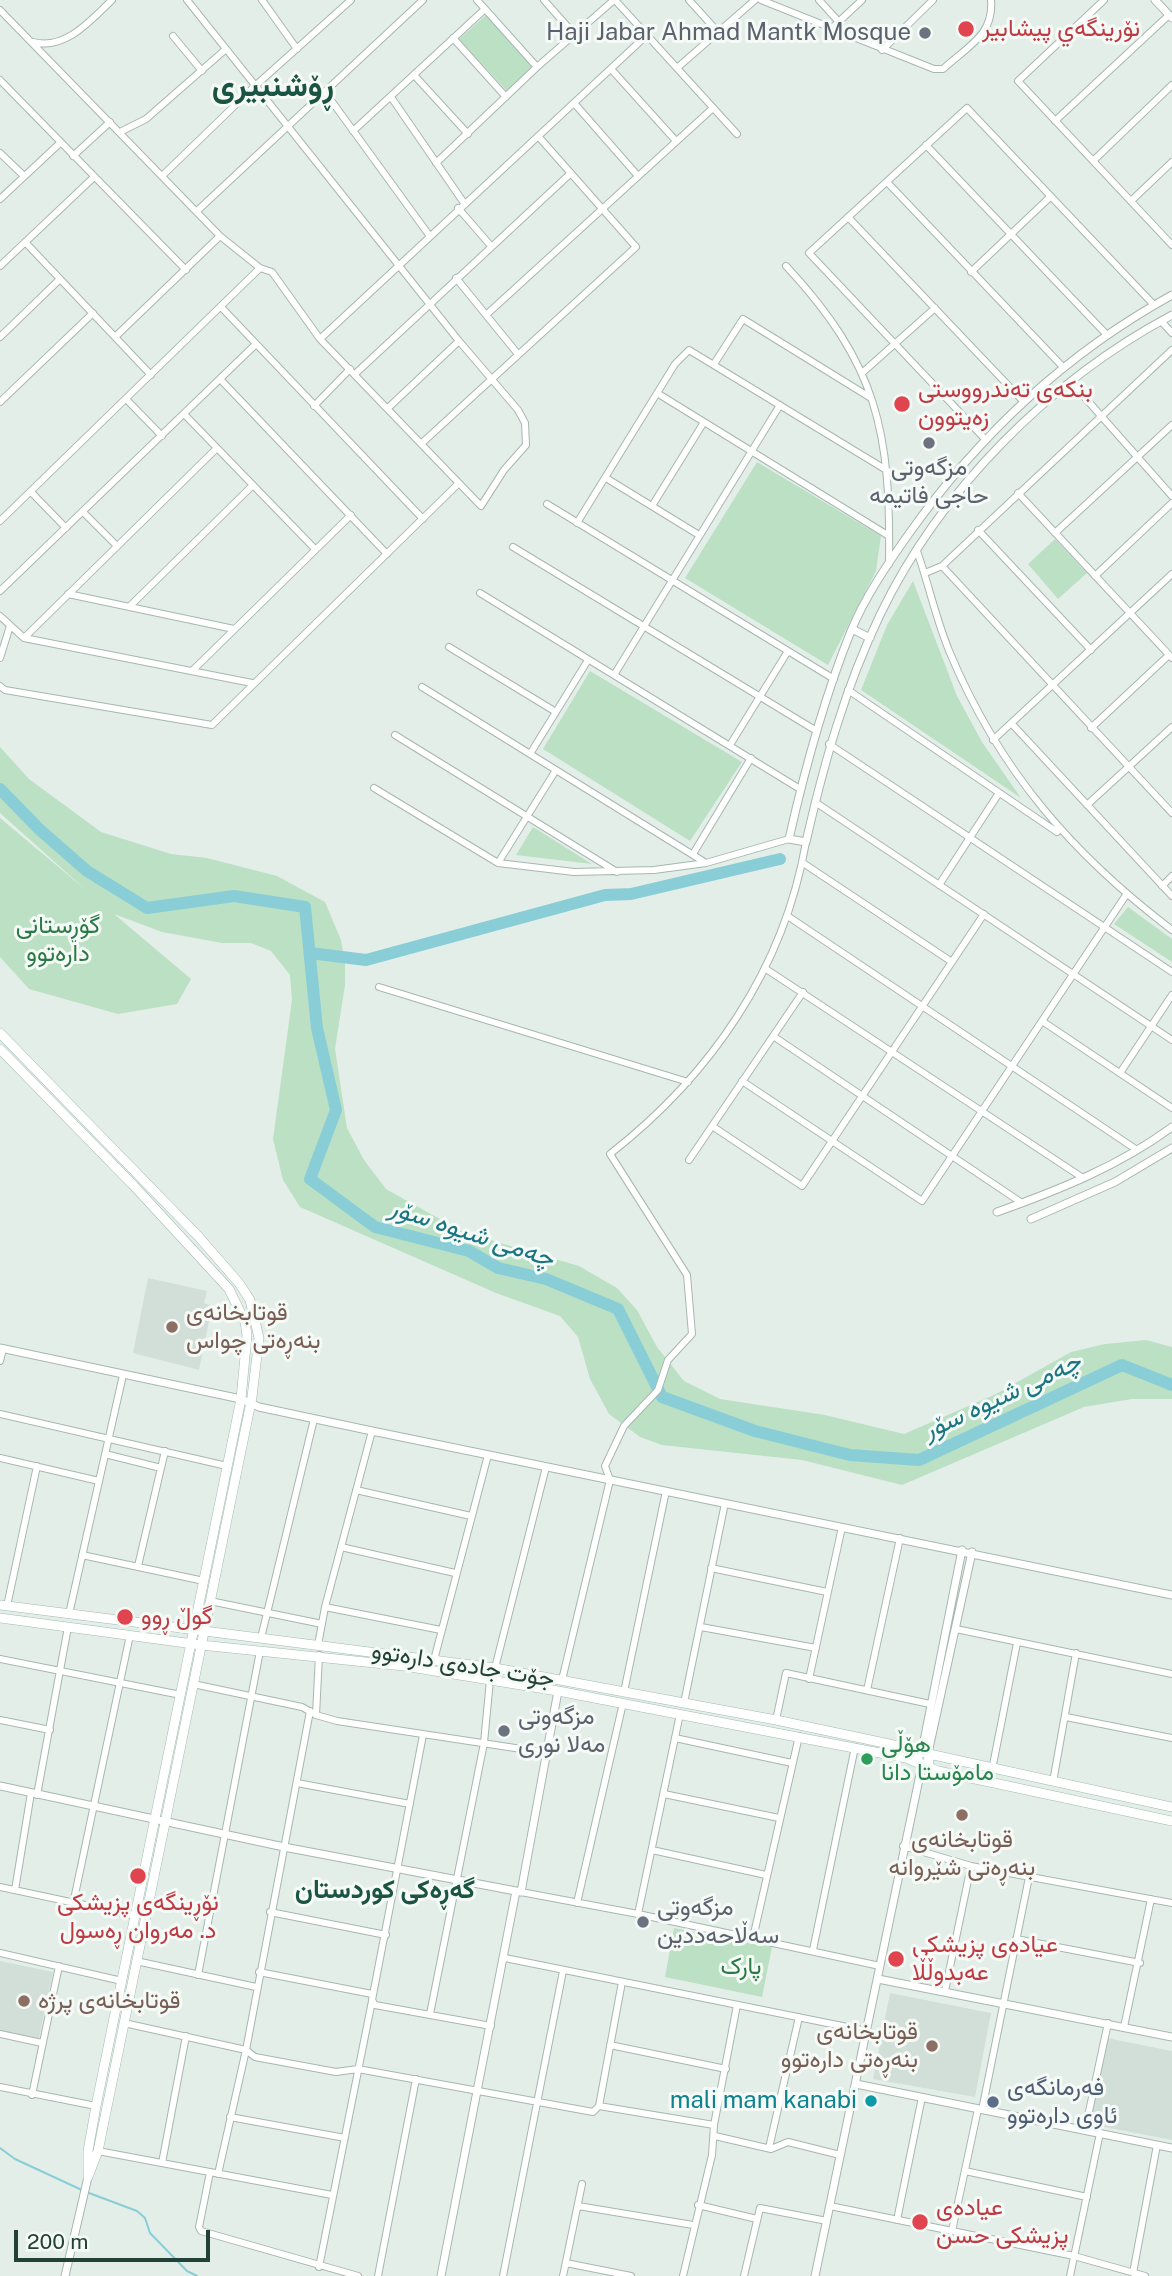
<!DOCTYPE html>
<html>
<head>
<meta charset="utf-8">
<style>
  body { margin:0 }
  #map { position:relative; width:1172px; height:2276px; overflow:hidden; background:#e4eee9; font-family:"Public Sans",sans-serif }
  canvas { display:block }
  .scale { position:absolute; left:14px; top:2230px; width:196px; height:32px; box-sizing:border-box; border:4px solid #224137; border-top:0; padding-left:9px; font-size:21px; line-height:24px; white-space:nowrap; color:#224137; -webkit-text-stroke:5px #f5faf7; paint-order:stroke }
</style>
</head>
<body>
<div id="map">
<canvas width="1172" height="2276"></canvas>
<div class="scale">200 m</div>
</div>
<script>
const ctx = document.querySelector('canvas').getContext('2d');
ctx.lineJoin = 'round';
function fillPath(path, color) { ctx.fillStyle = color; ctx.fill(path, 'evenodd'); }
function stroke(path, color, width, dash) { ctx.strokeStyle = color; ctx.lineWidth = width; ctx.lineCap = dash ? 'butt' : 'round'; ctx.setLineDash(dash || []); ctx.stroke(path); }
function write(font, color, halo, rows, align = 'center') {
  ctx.font = font + ' "Public Sans",Vazirmatn,sans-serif'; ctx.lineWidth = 6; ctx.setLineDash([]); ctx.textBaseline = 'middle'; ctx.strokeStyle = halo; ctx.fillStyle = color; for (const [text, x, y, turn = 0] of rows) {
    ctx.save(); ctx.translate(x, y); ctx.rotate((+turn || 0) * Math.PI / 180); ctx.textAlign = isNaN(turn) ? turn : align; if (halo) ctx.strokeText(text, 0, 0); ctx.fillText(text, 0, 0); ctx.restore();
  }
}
const built = new Path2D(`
  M148 1278 207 1291 204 1303 212 1306 199 1370 133 1353Z
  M0 1961 53 1972 39 2038 0 2031Z
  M890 1993 991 2013 975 2097 873 2079Z
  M1107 2038 1172 2051V2140L1089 2124Z`);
const green = new Path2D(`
  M486 15 534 66 507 91 459 39Z
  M757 462 881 536 876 571 828 665 685 578Z
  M1055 539 1087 573 1058 599 1028 564Z
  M913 581 957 696 982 742 1021 798 861 690 887 625Z
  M590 671 742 762 690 841 543 749Z
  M0 747 29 779 101 832 171 854 207 858 277 876 325 902 341 940 345 963V985L335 1049 347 1128 364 1160 386 1189 463 1232 579 1266 617 1288 637 1310 657 1347 684 1381 720 1399 825 1415 904 1434 996 1394 1071 1352 1105 1344 1146 1340 1172 1347V1399H1132L1084 1407 902 1485 802 1460 662 1445 640 1437 609 1414 590 1379 578 1337 560 1316 496 1293 300 1207 283 1180 273 1139 292 1000 290 975 271 951 251 943H222L162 932 114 914 191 979 177 1004 118 1014 29 989 0 957V818L86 890 0 813Z
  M533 827 592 864 516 855Z
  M1128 907 1172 939V962L1114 924Z
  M674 1928 772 1947 762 1997 665 1977Z`);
const stream = new Path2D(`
  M0 2148 15 2159 84 2191
  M89 2193 137 2211 145 2218 150 2233 187 2271 197 2276`);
const river = new Path2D(`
  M0 789 39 829 87 871 147 908 234 896 305 907 317 1028 336 1110 310 1179 375 1227 469 1251 498 1268 546 1279 618 1309 662 1397 755 1431 850 1455 919 1460 1122 1365 1172 1385
  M310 953 366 960 605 895 631 894 780 859`);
const minor = new Path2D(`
  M262 0 297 49
  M477 0 537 67
  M544 0 574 34
  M615 0 737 134
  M689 0 718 32
  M761 0 934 69H943C968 46 994 35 991 0
  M819 0 839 22
  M1104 0 1018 81 1172 245
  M0 10 220 236 260 268 272 272 320 339 481 506 504 470 526 445 525 423 518 410 459 341 187 0
  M831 29 862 0
  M173 36 202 71
  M453 38 506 97
  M33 42C65 51 91 20 112 0
  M882 50 933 0
  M677 68 755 0
  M611 69 676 141
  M414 75 468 134
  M0 80 186 270
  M325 92 429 235
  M391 97 464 203
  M574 103 638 176
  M1055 121 1169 15
  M353 131 485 9
  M120 132 146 119 226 49
  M926 145 1107 335
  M0 153 24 176
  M73 156 110 122
  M1093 161 1172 85
  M436 163 537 67 614 0
  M162 176 255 86 351 0
  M887 182 1063 367
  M0 199 60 143
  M1132 200 1172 162
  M458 208 491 246
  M197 211 423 0
  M848 217 1023 401
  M25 242 151 375
  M0 266 94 177
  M786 266C878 365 891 432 889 564
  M971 272 1049 198
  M456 278 517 353
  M222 308 423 519
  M486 315 713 108
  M1161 321 1172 333
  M0 337 60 279
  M115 337 220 236
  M320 339 647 35
  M714 364 743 319 871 398
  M862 373 935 308
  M355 374 571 173
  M220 379 387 554
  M1072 383 1172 496
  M657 393 889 536
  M126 399 162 436
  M0 402 93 313
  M314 406 350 369
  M388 408 459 341
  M184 414 315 549
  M984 438 809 253 967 108 1154 305
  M422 443 636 247 538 136
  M606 478 699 535
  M31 492 66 528
  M1018 493 1172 658
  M547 504 834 679
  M652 506 704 422
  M83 512 117 546
  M0 521 260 268
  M577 523 675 364 689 350 888 471
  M978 530 1091 650
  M1055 533 1172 425
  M513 547 815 730
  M917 551C929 585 936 620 950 653 999 770 1072 854 1172 930
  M942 566 1172 813
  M925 573 942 566 1172 350
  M1095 576 1172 503
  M0 591 256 344
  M480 593 800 789
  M68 594 234 629
  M129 607 253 485
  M0 616 24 638 252 683
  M24 638 217 448
  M449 647 556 712
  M0 658 10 626
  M192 671 351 515
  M614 675 780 405
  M0 686 5 690 212 725 459 483
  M422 687 706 863
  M848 690 1057 832
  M1012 724 1172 896
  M1091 728 1169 655
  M395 735 617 872
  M993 740 1172 574
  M829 744 1172 972
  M730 745 788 651
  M530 754 588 660
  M374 788 498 863 574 872 654 870 706 863 789 839
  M815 802 1172 1040
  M1087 805 1172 727
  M693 854 751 758
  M498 863 556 770
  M803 863 952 962
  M939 885 999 793
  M1162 886 1172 876
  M789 917 1137 1150
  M766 969 1083 1178
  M379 987 688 1082
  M1042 1021 1172 1108
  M773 1036 1022 1203
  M1120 1073 1172 995
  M742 1081 922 1201 1126 895
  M712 1126 802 1186 984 914
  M689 1160 803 992
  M0 1361 3 1349
  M0 1414 227 1466
  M105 1454 161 1468
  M0 1458 99 1481
  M356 1490 471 1516
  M341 1547 455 1573
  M82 1555 204 1581
  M138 1566 165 1451
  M711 1568 827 1592
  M210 1601 322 1624
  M7 1606 37 1466
  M325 1607 441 1630
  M69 1614 123 1375
  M701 1627 816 1648
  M956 1629 1172 1674
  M261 1638 314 1419
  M318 1645 325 1607 372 1431
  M0 1659 181 1695
  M434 1660 488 1455
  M495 1668 546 1467
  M809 1679 842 1527
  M562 1680 610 1480 605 1466 624 1426 658 1390 668 1360 692 1334 687 1275 610 1154C711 1075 784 969 806 842
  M193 1684 302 1707 316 1715 337 1721 548 1753
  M867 1690 900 1538
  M624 1692 666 1491
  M684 1703 725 1503
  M316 1715 319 1655
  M1066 1717 1172 1738
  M0 1720 50 1730
  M776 1720 786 1673 930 1704
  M423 1735 372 2000 375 2005 491 2026
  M675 1738 792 1763
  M992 1770 1017 1643
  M1053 1782 1076 1653
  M297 1783 410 1804
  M664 1794 779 1818
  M37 1795 68 1627
  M903 1846 971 1866 1172 1903
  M652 1850 766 1875
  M0 1887 136 1916
  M15 1890 31 1793
  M521 1892 638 1914 880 1966
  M577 1903 623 1703
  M73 1904 130 1635
  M270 1912 386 1935
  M638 1914 680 1714
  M753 1938 799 1736
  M1016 1939 1140 1963
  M813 1950 855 1747
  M0 1953 122 1981
  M505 1958 867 2031
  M136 1961 256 1987
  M259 1972 372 1994
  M198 1975 260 1651
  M945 1991 971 1866
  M430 2014 484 1743 490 1680
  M124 2023 246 2050 255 2057 336 2072 358 2069 593 2112 599 2106 622 1982
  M1124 2027 1151 1899
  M0 2034 42 2043
  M610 2045 726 2069
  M0 2087 96 2106
  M32 2095 59 1966
  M599 2106 714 2125
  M982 2110 1029 1877
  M230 2117 345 2138
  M1085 2130 1108 2023
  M715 2136 771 2149 788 2142 840 2155
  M769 2148 799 2017
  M98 2151 332 2195
  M162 2163 186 2036
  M965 2171 1087 2197
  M210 2172 199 2227 201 2231 358 2276
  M218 2174 246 2050 310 1711
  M698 2205 757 2219
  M578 2206 693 2225
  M830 2206 1074 2256 1145 2276
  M897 2220 922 2097
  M952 2231 978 2109
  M566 2263 631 2276
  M319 2267 372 2001
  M1133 2273 1157 2145
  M378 2276 416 2079
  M503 2276 563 1971
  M563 2276 582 2184
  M683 2276 712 2155 714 2125 737 2005
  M744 2276 760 2208 827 2221
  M1070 2276 1100 2133`);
const tertiary = new Path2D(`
  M1155 0 1172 18
  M1172 295C1065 354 978 436 908 535 887 565 865 597 851 631 824 698 805 768 789 839L806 842C824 763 845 688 880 615 940 490 1050 380 1172 315
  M852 629 870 638
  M997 1212C1059 1190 1119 1166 1172 1127
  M1031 1219 1115 1182 1172 1148
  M0 1348 241 1399 259 1407 372 1431 1172 1595
  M922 1751 962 1550
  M928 1753 972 1552
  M0 1786 284 1847 521 1892 558 1691
  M878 1979 1172 2037
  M856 2084 1172 2148
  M65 2276 88 2177
  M441 2276 516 1891
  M815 2276 922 1765`);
const secondary = new Path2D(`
  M0 1033 198 1236 239 1283 250 1300 259 1338 252 1397 98 2151 88 2177
  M0 1049 134 1186 229 1289 245 1322 247 1335 241 1399 96 2106 88 2151V2175
  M0 1605 495 1668 776 1720 922 1751
  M0 1618 201 1645 404 1666 558 1691 906 1758 922 1765 929 1762 928 1753 918 1752V1762
  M929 1754 1172 1807
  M924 1765 938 1771 1172 1821`);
const markers = [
  [966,29,9,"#e0444e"],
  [925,33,7,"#6b7280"],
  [902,404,9,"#e0444e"],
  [929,443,7,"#6b7280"],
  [172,1327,7,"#8d6e63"],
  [125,1617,9,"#e0444e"],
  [504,1731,7,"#6b7280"],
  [867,1759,7,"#2e9e5b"],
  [962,1815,7,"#8d6e63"],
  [138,1876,9,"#e0444e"],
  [643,1922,7,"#6b7280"],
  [896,1959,9,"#e0444e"],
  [24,2001,7,"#8d6e63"],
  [932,2046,7,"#8d6e63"],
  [871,2101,7,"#0f9aa8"],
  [993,2102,7,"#5c6f8a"],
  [920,2222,9,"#e0444e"]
];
const healthNames = [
  ["نۆرينگەي پيشابير",982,29],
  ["بنکەی تەندرووستی",918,390],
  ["زەیتوون",918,418],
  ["گوڵ ڕوو",141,1617],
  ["نۆڕینگەی پزیشکی",138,1903,"center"],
  ["د. مەروان ڕەسول",138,1931,"center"],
  ["عیادەی پزیشکی",912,1945],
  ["عەبدوڵڵا",912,1973],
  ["عیادەی",936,2208],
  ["پزیشکی حسن",936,2236]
];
const worshipNames = [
  ["Haji Jabar Ahmad Mantk Mosque",911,33,"right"],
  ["مزگەوتی",929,468,"center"],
  ["حاجی فاتیمە",929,496,"center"],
  ["مزگەوتی",518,1717],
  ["مەلا نوری",518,1745],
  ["مزگەوتی",657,1908],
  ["سەڵاحەددین",657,1936]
];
const parkNames = [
  ["گۆڕستانی",58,926],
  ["دارەتوو",58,954],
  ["پارک",741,1967]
];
const educationNames = [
  ["قوتابخانەی",186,1313],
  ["بنەڕەتی چواس",186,1341],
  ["قوتابخانەی",962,1840,"center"],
  ["بنەڕەتی شێروانە",962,1868,"center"],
  ["قوتابخانەی پرژە",38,2001],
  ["قوتابخانەی",918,2032,"right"],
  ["بنەڕەتی دارەتوو",918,2060,"right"]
];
const streetNames = [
  ["جۆت جادەی دارەتوو",463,1665,9]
];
const leisureNames = [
  ["هۆڵی",881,1745],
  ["مامۆستا دانا",881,1773]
];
const serviceNames = [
  ["فەرمانگەی",1007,2088],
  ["ئاوی دارەتوو",1007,2116]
];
const cultureNames = [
  ["mali mam kanabi",857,2101]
];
const waterNames = [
  ["چەمی شیوە سۆر",472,1233,18],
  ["چەمی شیوە سۆر",1002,1396,-25]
];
const neighbourhoodNames = [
  ["گەڕەکی کوردستان",385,1890]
];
const districtNames = [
  ["ڕۆشنبیری",273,86]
];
fillPath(built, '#d2ded8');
fillPath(green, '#bbe0c3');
stroke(stream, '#89ced6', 2);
stroke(river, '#89ced6', 12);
stroke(minor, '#a6b7b0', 8);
stroke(tertiary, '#a6b7b0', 9);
stroke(secondary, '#a1bab0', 10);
stroke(minor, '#fff', 6);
stroke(tertiary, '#fff', 7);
stroke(secondary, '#fff', 9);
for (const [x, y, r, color] of markers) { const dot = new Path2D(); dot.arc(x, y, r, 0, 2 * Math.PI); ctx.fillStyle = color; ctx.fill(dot); stroke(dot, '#f5faf7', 2.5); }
write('24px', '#be3a42', '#f5faf7', healthNames, 'left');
write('24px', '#5b616d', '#f5faf7', worshipNames, 'left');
write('24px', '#297a44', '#f5faf7', parkNames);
write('24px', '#785e54', '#f5faf7', educationNames, 'left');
write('24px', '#224137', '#f5faf7', streetNames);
write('24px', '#27864d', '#f5faf7', leisureNames, 'left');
write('24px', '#4e5e75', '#f5faf7', serviceNames, 'left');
write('24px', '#0d838f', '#f5faf7', cultureNames, 'right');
write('italic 26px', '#187581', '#f5faf7', waterNames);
write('bold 26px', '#1c5444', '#f5faf7', neighbourhoodNames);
write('bold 32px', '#1c5444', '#f5faf7', districtNames);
</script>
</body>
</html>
